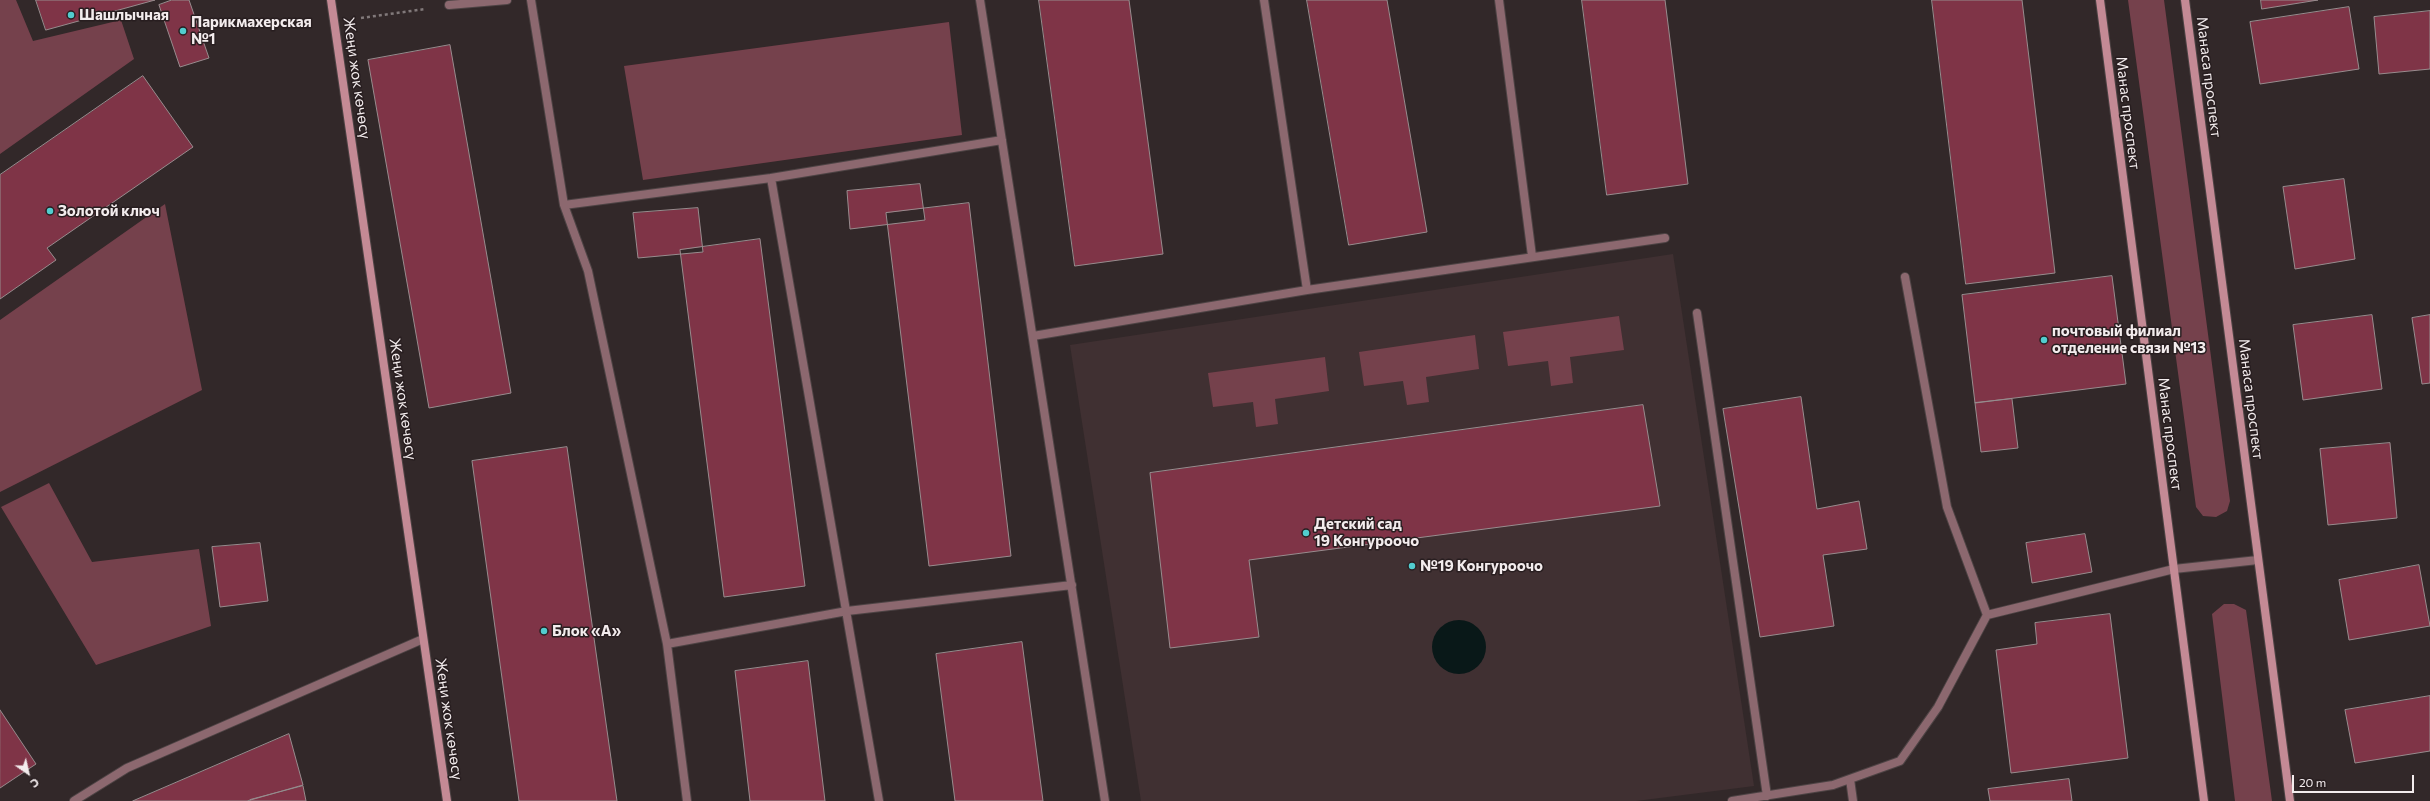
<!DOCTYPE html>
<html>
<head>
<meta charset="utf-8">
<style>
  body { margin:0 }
  #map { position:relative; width:2430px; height:801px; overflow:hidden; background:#322829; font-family:Commissioner,sans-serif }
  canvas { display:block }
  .north { position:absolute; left:8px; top:753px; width:40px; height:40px; -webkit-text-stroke:3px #281e20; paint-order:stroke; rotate:146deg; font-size:11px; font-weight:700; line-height:16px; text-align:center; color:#f3eced }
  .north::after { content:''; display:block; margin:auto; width:14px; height:18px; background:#f3eced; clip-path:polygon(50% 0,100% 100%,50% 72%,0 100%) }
  .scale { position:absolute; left:2292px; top:775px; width:122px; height:18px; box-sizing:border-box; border:2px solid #f3eced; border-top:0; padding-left:5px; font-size:12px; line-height:14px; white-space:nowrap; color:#f3eced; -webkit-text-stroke:3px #281e20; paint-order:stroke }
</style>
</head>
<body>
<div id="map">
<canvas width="2430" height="801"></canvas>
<div class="north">С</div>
<div class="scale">20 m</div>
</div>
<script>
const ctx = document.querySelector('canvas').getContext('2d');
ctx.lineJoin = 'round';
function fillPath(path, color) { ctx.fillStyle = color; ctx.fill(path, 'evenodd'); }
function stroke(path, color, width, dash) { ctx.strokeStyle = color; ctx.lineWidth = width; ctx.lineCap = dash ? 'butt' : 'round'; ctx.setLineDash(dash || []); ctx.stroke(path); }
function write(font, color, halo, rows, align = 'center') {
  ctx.font = font + ' Commissioner,sans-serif'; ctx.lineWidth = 3; ctx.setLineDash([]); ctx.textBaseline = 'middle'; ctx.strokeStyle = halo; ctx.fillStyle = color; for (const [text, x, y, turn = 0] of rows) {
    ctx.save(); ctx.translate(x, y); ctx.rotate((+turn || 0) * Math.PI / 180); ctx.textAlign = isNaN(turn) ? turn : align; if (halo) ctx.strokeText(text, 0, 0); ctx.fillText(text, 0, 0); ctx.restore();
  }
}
const built = new Path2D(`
  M1673 254 1754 786 1636 801H1141L1070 345Z`);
const green = new Path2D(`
  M0 0H16L33 41 121 20 134 59 0 154Z
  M2128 0H2164L2230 501 2227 511 2216 517 2203 516 2196 507Z
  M949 22 962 135 643 180 624 66Z
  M165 204 202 390 0 492V320Z
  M1619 316 1624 350 1570 357 1573 383 1551 386 1548 361 1508 366 1503 332Z
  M1475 335 1479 369 1426 377 1429 402 1407 405 1403 381 1364 386 1359 352Z
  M1325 357 1329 391 1275 399 1278 424 1256 427 1253 402 1213 407 1208 373Z
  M49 483 92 562 199 549 211 626 96 665 1 507Z
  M2224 604H2234L2246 610 2272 801H2235L2212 614Z`);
const water = new Path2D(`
  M1432 647a27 27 0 1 1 54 0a27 27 0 1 1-54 0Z`);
const building = new Path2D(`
  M36 0H155L46 30Z
  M172 0H189L209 58 180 67 159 5Z
  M1039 0H1129L1163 254 1075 266Z
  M1307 0H1387L1427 232 1349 245Z
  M1582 0H1665L1688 184 1607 195Z
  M1932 0H2022L2055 273 1966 284Z
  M2261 0H2318L2262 9Z
  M2349 7 2359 69 2260 84 2250 22Z
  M2430 11V69L2379 74 2374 17Z
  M450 45 511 393 429 408 368 60Z
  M143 76 193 147 47 248 56 260 0 299V175Z
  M2344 179 2355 259 2295 269 2283 187Z
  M920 184 925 220 850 229 847 191Z
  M969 203 1011 556 929 566 886 213Z
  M698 208 703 252 638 258 633 213Z
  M760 239 805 586 724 597 680 250Z
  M2112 276 2126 384 1975 403 1962 295Z
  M2372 315 2382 389 2303 400 2293 325Z
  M2430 315V383L2422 384 2412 318Z
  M1801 397 1817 509 1859 501 1867 549 1823 555 1834 626 1760 637 1723 409Z
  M2012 399 2018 448 1981 452 1975 403Z
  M1643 405 1660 506 1249 560 1259 637 1170 648 1150 473Z
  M2390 443 2397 518 2328 525 2320 449Z
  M567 447 617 801H519L472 461Z
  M2085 534 2092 572 2032 583 2026 543Z
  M260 543 268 601 220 607 212 547Z
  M2419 565 2430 626 2349 640 2339 580Z
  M2110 614 2128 758 2011 773 1996 650 2037 644 2035 623Z
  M1022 642 1043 801H955L936 654Z
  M808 661 825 801H750L735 671Z
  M2430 696V751L2355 763 2345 710Z
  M0 710 36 764 0 788Z
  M289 734 303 785 247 801H133Z
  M2069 779 2072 801H1990L1988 789Z
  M303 786 306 801H250V800Z`);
const path = new Path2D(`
  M361 18 425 9`);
const service = new Path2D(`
  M531 0 564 205 588 271 667 644 847 611 1072 585
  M980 0 1105 801
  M1264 0 1307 290
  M1499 0 1532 256
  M449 5 507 0
  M564 205 771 178
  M1905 277 1947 507 1987 615
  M1697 313 1767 796
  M1033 336 1307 290 1665 238
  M667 644 687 801
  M1850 779 1853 801
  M74 801 127 768 423 639
  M879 801 771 178 1002 140
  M1732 801 1833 785 1900 761 1938 707 1987 615 2174 569`);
const minor = new Path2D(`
  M2174 569 2258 560`);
const secondary = new Path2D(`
  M331 0 447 801
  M2100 0 2204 801
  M2185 0 2290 801`);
const markers = [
  [71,15,4,"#52cdcf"],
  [183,31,4,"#52cdcf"],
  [50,211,4,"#52cdcf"],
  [2044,340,4,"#52cdcf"],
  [1306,533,4,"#52cdcf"],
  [1412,566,4,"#52cdcf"],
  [544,631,4,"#52cdcf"]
];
const poiNames = [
  ["Шашлычная",79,15],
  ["Парикмахерская",191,22],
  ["№1",191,39],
  ["Золотой ключ",58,211],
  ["почтовый филиал",2052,331],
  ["отделение связи №13",2052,348],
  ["Детский сад",1314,524],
  ["19 Конгуроочо",1314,541],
  ["№19 Конгуроочо",1420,566],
  ["Блок «А»",552,631]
];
const streetNames = [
  ["Манаса проспект",2209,77,83],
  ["Жеңи жок көчөсү",357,78,82],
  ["Манас проспект",2128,113,83],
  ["Жеңи жок көчөсү",403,399,82],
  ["Манаса проспект",2251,399,83],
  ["Манас проспект",2170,434,83],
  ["Жеңи жок көчөсү",449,719,82]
];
fillPath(built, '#403032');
fillPath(green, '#75414c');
fillPath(water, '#091818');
fillPath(building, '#7f3447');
stroke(building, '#988c8e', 1);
stroke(service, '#4d4344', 10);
stroke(minor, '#4d4344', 10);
stroke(secondary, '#4d4344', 10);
stroke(path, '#81797a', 2.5, [3, 3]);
stroke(service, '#8c686f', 8);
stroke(minor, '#8c686f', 8);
stroke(secondary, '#c48a95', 8);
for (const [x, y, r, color] of markers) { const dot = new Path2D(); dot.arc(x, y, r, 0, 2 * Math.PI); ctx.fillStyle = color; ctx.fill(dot); stroke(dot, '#281e20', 1.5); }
write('bold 15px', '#f3eced', '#281e20', poiNames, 'left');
write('15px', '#f3eced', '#281e20', streetNames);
</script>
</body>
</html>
